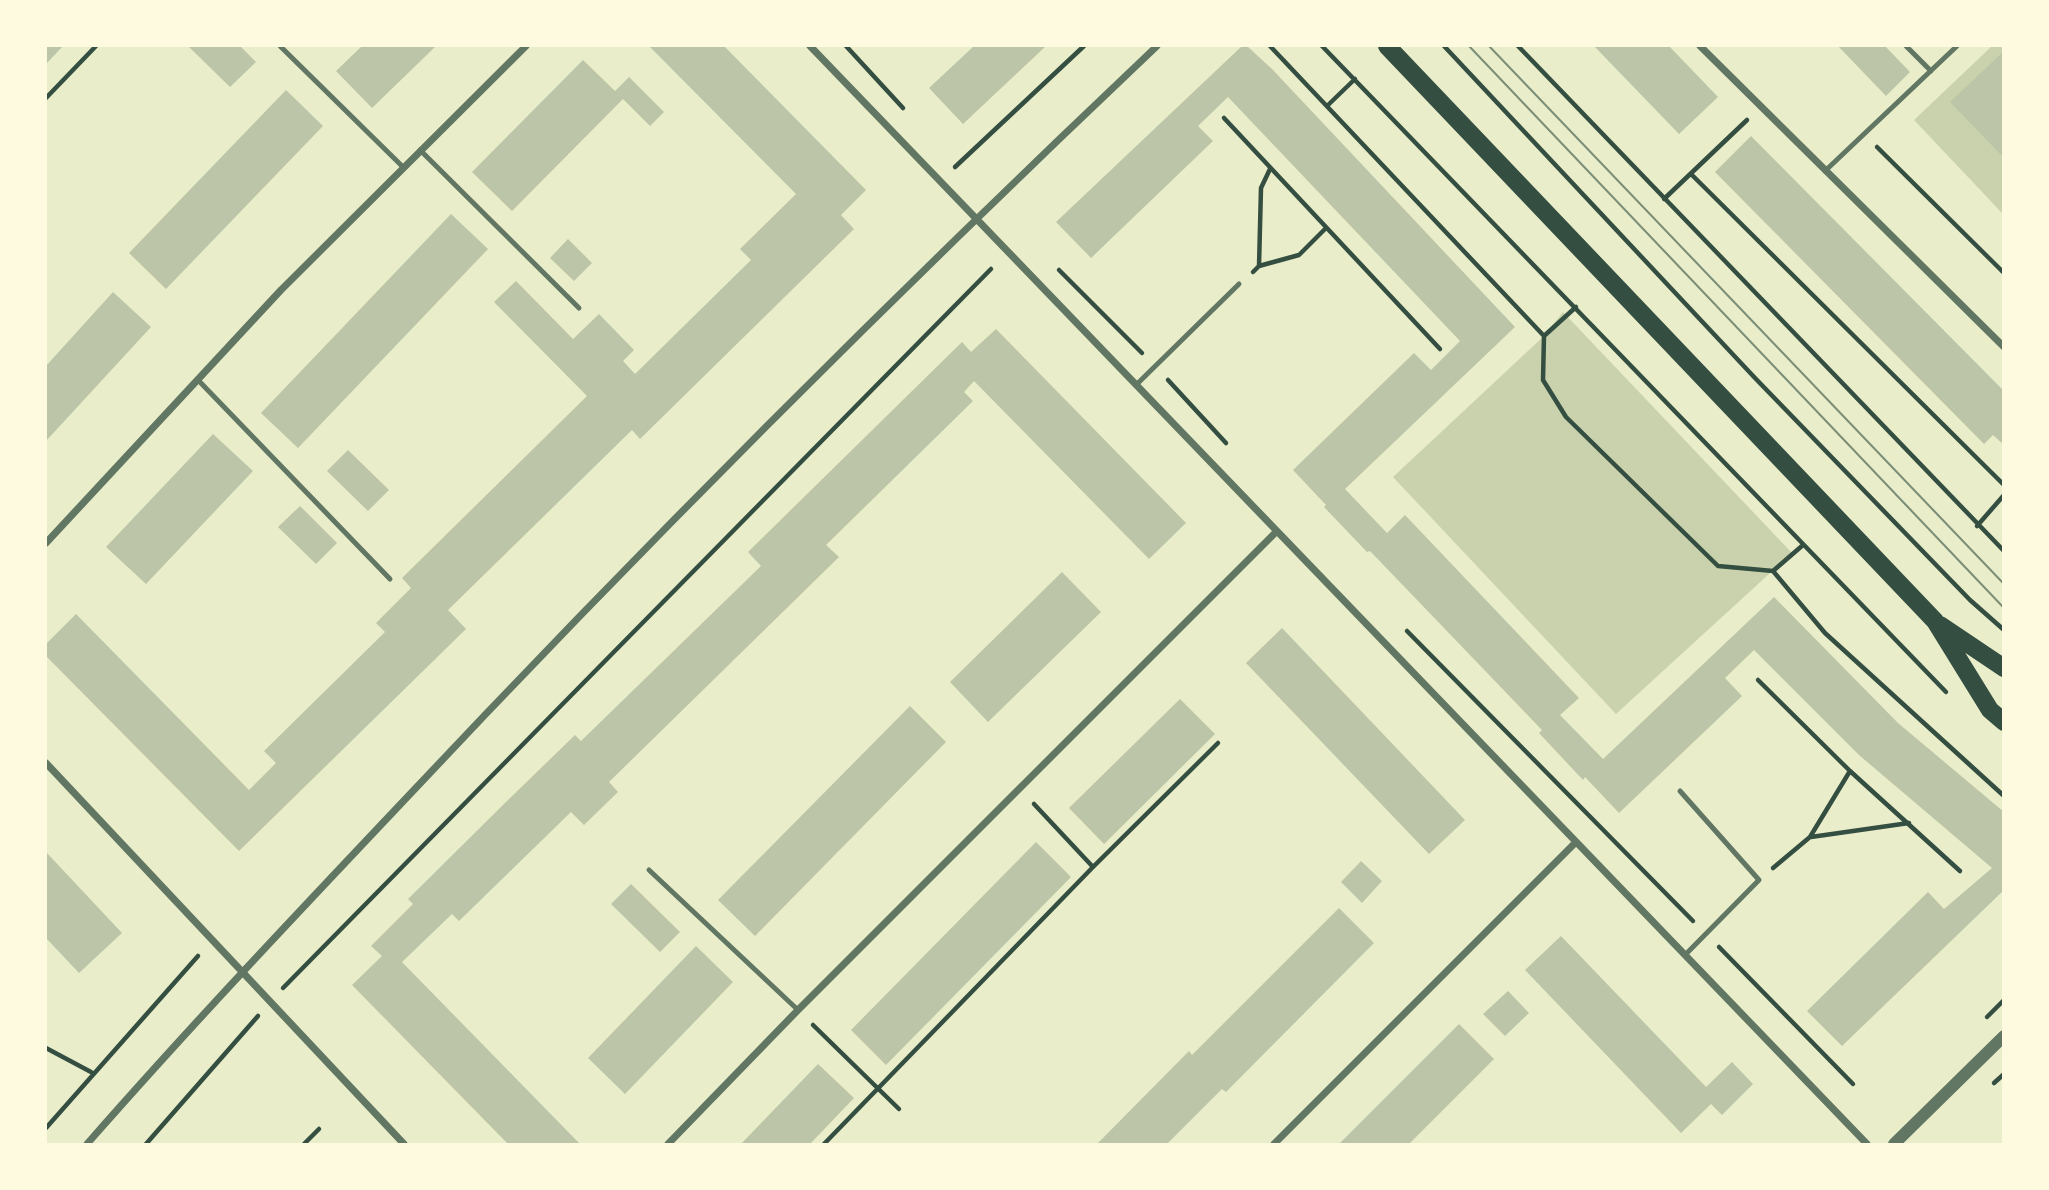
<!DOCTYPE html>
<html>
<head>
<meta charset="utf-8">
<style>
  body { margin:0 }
  #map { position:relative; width:2049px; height:1190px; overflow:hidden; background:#e9edc9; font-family:"Zilla Slab",serif }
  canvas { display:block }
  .frame { position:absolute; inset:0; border:47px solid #fefae0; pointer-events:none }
</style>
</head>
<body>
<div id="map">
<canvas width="2049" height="1190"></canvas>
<div class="frame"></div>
</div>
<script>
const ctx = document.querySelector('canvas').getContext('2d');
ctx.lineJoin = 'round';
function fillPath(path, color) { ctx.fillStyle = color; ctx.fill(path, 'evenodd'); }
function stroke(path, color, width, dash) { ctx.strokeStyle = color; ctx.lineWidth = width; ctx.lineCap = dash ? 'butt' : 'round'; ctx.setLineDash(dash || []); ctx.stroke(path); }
const green = new Path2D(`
  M1992 46H2003V214L1914 120Z
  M1563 312 1792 553 1616 714 1393 477 1544 336Z`);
const building = new Path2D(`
  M46 46H63L46 64Z
  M188 46H240L256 62 230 87Z
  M362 46H436L372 108 336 71Z
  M649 46H724L866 190 841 215 854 229 640 439 632 430 448 610 466 629 239 851 46 656V644L76 614 249 790 276 763 264 751 385 632 376 623 411 588 402 578 587 396 494 302 516 281 573 339 599 314 634 350 623 361 635 374 751 260 740 249 796 194Z
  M974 46H1046L963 124 929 88Z
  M1242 46H1247L1272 69 1515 327 1345 489 1387 533 1405 515 1579 698 1560 715 1603 759 1774 597 1898 723 2004 812V890L1842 1046 1807 1011 1928 892 1944 909 1992 868 1859 755 1754 650 1725 678 1742 696 1619 813 1585 777 1583 780 1539 733 1542 730 1370 551 1367 552 1324 507 1326 505 1293 470 1414 353 1431 370 1460 341 1228 97 1198 126 1213 141 1091 258 1056 222Z
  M1594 46H1669L1718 97 1679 134Z
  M1838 46H1885L1910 72 1886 96Z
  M2004 51V158L1950 102Z
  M583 60 615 91 629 77 664 112 650 126 623 99 512 211 472 172Z
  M286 90 323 126 166 289 129 253Z
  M1751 136 2004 391V445L1993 435 1984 444 1715 172Z
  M451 214 488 249 298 448 261 413Z
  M568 239 592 263 574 281 550 258Z
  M113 292 151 327 46 441V366Z
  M996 329 1186 523 1149 559 974 381 964 392 973 401 826 545 839 557 609 782 618 792 584 825 571 812 459 921 452 914 402 962 579 1143 508 1144 352 985 382 956 371 946 413 904 408 899 506 802 575 735 581 741 761 566 748 552 962 342 971 352Z
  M213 434 253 471 146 584 106 547Z
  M348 450 389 490 368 511 327 471Z
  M300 506 337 543 316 564 278 527Z
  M1062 572 1101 612 988 722 950 682Z
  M1282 628 1465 820 1429 854 1246 663Z
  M1180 699 1215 734 1104 844 1069 808Z
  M910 706 946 742 755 936 718 900Z
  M1036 842 1071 877 886 1065 851 1030Z
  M46 852 122 933 79 973 46 938Z
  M1361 861 1382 881 1362 903 1341 882Z
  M631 884 680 932 660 952 611 904Z
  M1339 908 1374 943 1226 1092 1222 1089 1167 1144H1097L1189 1051 1192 1055Z
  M1561 936 1706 1087 1732 1062 1753 1084 1722 1115 1711 1104 1681 1133 1525 970Z
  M696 946 733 982 625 1094 588 1058Z
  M1508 991 1529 1013 1505 1036 1483 1014Z
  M1459 1024 1494 1059 1409 1144H1339Z
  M818 1064 854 1098 810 1144H741Z`);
const path = new Path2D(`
  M846 46 903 108
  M1270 46 1544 336 1543 380 1566 417 1718 566 1773 571 1825 633 2004 796
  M1322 46 1946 692
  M1444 46 1755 378 1970 600 2004 630
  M1518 46 2004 551
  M46 98 96 46
  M1327 106 1355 79
  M1224 118 1440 349
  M1877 147 2004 273
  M955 167 1084 46
  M1691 174 2004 485
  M1664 199 1747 120
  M1259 266 1261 188 1270 169
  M1059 270 1142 353
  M1253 272 1259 266 1299 255 1325 229
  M1544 336 1576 307
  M1168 380 1226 443
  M1977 526 2004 495
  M1773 571 1803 545
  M1407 631 1693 921
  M1758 680 1850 771 1960 871
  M1034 804 1093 867
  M1811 837 1909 823
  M1773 868 1810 837 1850 771
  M1719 947 1853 1084
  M283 988 991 269
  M1987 1017 2004 1000
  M813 1025 899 1109
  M46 1048 91 1072
  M1994 1083 2004 1074
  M46 1128 198 956
  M146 1144 258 1016
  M304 1144 319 1129
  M824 1144 1093 867 1218 743`);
const service = new Path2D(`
  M280 46 403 167
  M1906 46 1931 71
  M420 150 579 308
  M1825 171 1957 46
  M198 380 390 579
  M1136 385 1239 284
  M1680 791 1759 880 1685 955
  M649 870 798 1010`);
const minor = new Path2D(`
  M810 46 1867 1144
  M1700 46 2004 347
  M46 543 281 290 526 46
  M46 763 404 1144
  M87 1144C187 1030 291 920 395 810 641 548 896 293 1157 46
  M668 1144 798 1010 1277 531
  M1274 1144 1576 842`);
const tertiary = new Path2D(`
  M1894 1144 2004 1036`);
const primary = new Path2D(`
  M1387 46 1935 621 1990 710 2004 722
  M1940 625 2004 668`);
const tram = new Path2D(`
  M1469 46 2004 608
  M1489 46 2004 584`);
fillPath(green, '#cad2ad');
fillPath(building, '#bcc5a7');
stroke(path, '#344e41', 4.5);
stroke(service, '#617663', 5);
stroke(minor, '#617663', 7);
stroke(tertiary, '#617663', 12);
stroke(primary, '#344e41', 18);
stroke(tram, '#7c8e77', 2);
</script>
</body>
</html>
